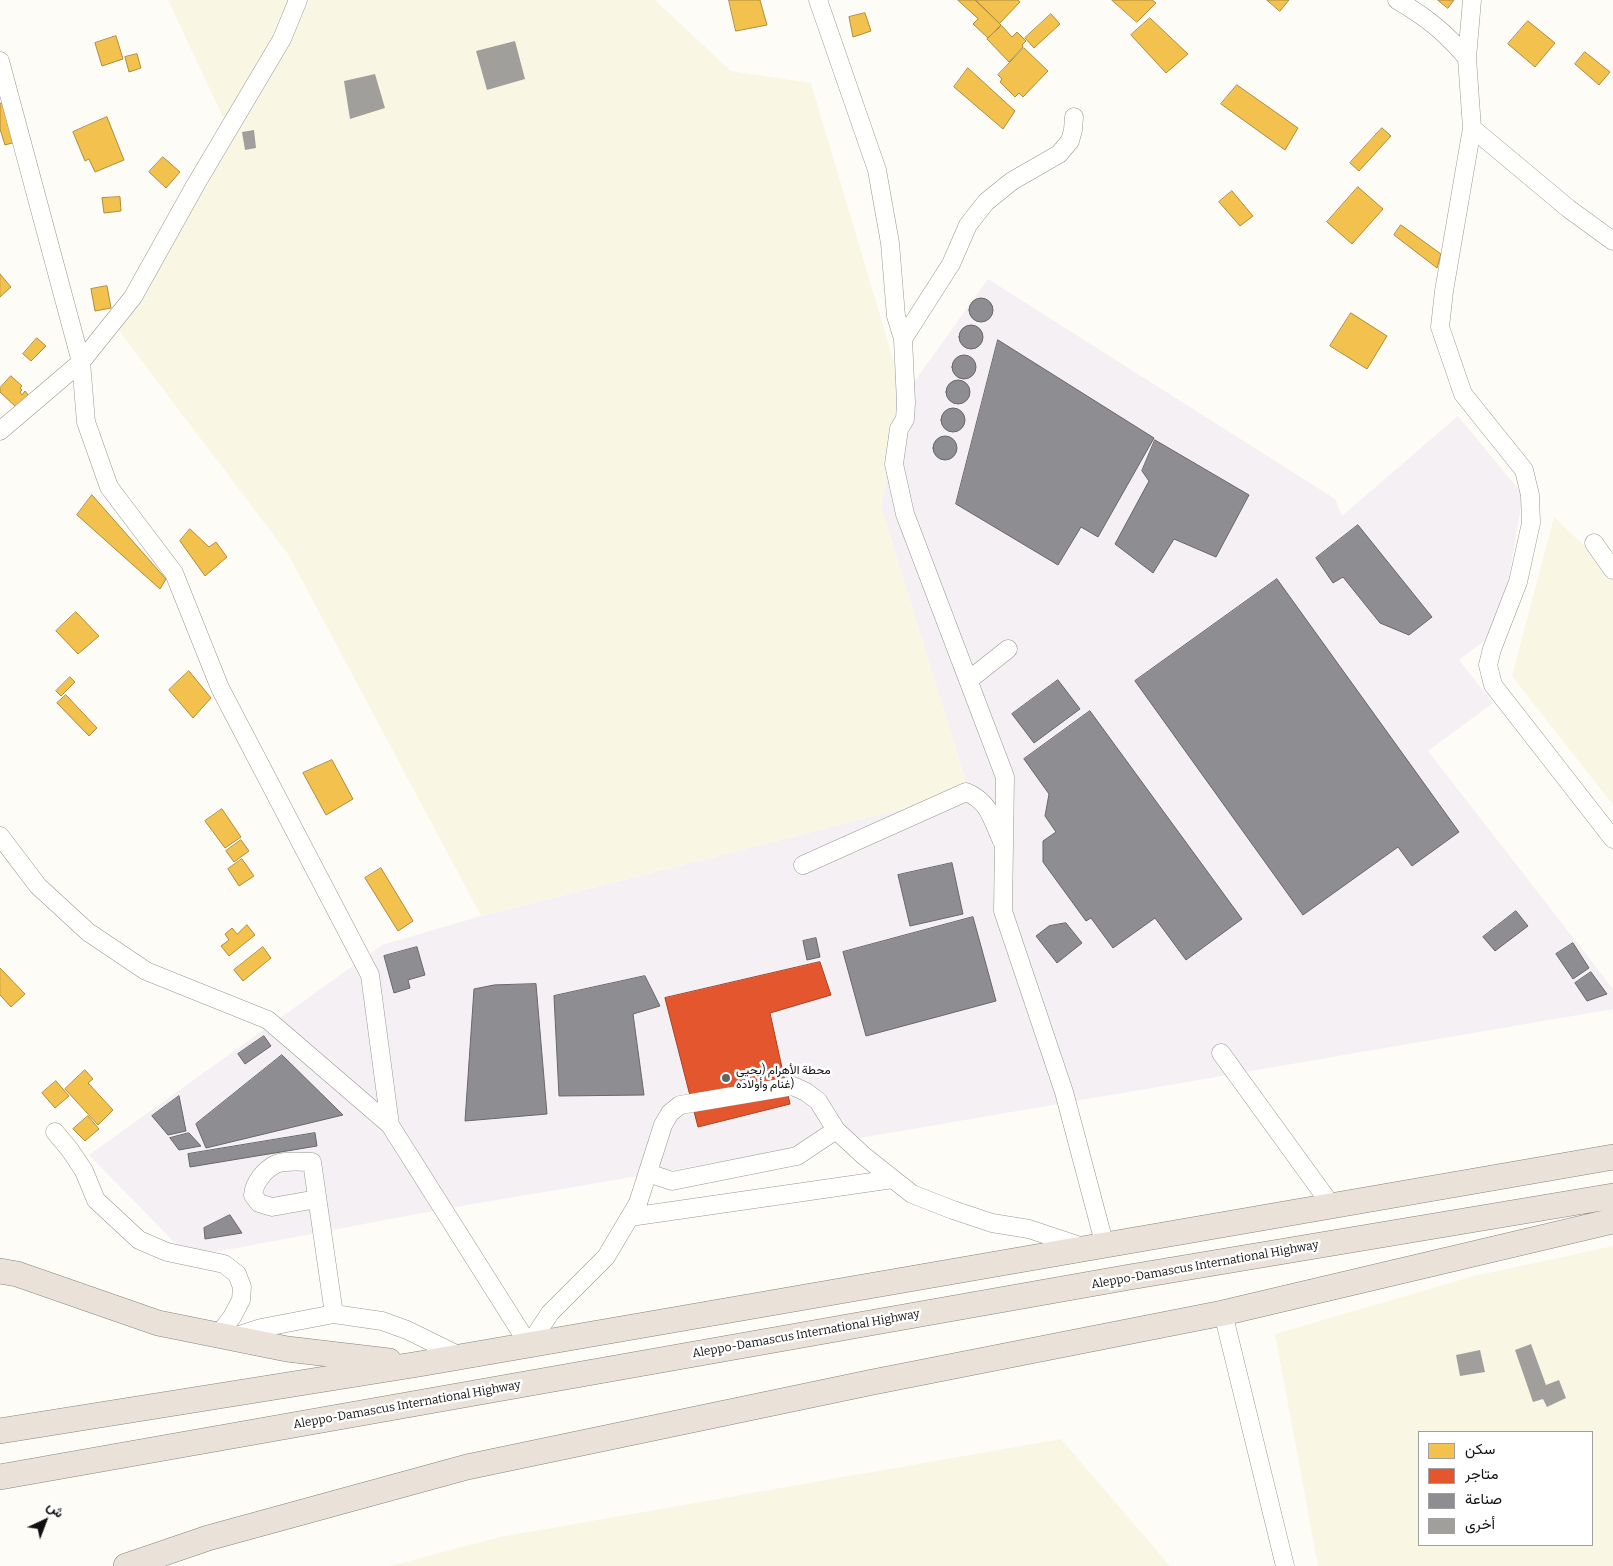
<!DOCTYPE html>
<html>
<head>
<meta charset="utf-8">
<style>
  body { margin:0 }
  #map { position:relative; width:1613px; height:1566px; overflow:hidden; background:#fdfcf7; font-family:Bitter,Vazirmatn,serif }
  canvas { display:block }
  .legend { position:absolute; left:1418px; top:1431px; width:175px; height:115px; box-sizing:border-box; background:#fff; border:1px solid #a0a0a0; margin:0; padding:6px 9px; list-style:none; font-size:15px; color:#111 }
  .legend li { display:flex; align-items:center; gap:10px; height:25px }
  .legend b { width:25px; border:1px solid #a0a0a0 }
  .north { position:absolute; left:20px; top:1496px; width:50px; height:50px; -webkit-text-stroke:4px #fff; paint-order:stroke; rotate:43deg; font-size:14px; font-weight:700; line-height:20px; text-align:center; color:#111 }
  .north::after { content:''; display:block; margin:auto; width:18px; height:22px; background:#111; clip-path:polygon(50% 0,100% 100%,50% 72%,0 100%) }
</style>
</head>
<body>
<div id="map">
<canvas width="1613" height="1566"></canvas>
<ul class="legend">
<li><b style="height:14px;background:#f2c14e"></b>سكن</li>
<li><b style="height:14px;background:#e4572e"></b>متاجر</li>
<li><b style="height:14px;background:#8d8d92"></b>صناعة</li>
<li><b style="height:14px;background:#a19f9c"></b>أخرى</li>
</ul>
<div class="north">ش</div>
</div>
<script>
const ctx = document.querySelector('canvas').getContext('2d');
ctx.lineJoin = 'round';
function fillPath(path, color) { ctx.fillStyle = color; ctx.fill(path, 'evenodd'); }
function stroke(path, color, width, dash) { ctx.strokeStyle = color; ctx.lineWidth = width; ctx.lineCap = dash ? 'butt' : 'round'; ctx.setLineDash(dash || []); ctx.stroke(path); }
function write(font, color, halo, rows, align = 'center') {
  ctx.font = font + ' Bitter,Vazirmatn,serif'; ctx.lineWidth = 5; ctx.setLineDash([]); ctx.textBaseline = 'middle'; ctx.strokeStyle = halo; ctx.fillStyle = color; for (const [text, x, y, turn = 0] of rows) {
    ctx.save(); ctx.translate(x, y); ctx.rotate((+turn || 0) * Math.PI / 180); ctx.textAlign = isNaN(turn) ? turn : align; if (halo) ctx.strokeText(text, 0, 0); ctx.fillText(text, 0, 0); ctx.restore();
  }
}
const industrial = new Path2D(`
  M988 279 1335 499 1342 516 1458 416 1523 495 1500 629 1459 660 1493 703 1428 751 1613 989V1009L433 1211 189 1257 89 1155 382 945 481 916 969 792 881 507 904 396Z`);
const farmland = new Path2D(`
  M168 0H655L731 71 811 83 904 396 881 507 969 792 481 916 288 554 110 319 227 126Z
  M1554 517 1613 573V805L1512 676Z
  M1613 1246V1566H1318L1275 1334 1474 1276ZM1419 1432H1592V1545H1419Z
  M1061 1439 1170 1566H390L500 1537Z`);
const homes = new Path2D(`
  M729 0H760L767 25 736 31Z
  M958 0H975L1001 25 988 38 973 24 978 19Z
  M976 0H1018L1020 2 1000 23Z
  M1112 0H1152L1156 3 1137 22Z
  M1267 0H1289L1280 11Z
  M1438 0H1454L1448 8Z
  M865 13 871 31 853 37 849 17Z
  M1051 14 1060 24 1034 48 1025 38Z
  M1150 18 1188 54 1166 73 1131 35Z
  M1528 21 1555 43 1535 67 1508 44Z
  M1002 26 1012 37 1017 32 1026 41 1022 45 1023 47 1009 62 987 39Z
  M116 36 123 59 102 66 95 43Z
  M1024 48 1048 71 1023 97 1019 93 1015 97 1000 82 1002 79 998 75Z
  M1585 52 1610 72 1599 85 1575 64Z
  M137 54 141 68 129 72 125 57Z
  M968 68 1015 111 1003 129 954 87Z
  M1237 85 1298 128 1285 150 1221 104Z
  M7 101 19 141 5 145 0 129V104Z
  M107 117 124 160 95 172 89 159 85 161 73 132Z
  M1382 128 1391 136 1359 171 1350 163Z
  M163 157 180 172 166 188 149 172Z
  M1358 187 1383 209 1352 244 1327 222Z
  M1232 191 1253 216 1240 226 1219 202Z
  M120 197 121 211 104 213 102 198Z
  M1401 225 1441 254 1437 268 1394 235Z
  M0 274 11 287 0 297Z
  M107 286 111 308 95 311 91 289Z
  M1351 313 1387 336 1367 369 1330 346Z
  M37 338 46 346 31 361 23 354Z
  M11 376 22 386 20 388 22 390 20 392 22 395 25 391 29 396 17 408 0 392V388Z
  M92 495 166 579 160 589 77 515Z
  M190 529 209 547 216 542 227 557 205 576 180 541Z
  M76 612 99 636 78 654 56 631Z
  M189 671 211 698 193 718 169 690Z
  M70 677 75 682 61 696 56 691Z
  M66 695 97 728 89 736 57 703Z
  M332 760 353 799 326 815 303 773Z
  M222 809 241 837 225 848 205 821Z
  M241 840 249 851 234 862 226 851Z
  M242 859 254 876 239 886 228 869Z
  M381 868 413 921 398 931 365 878Z
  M247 925 255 935 229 956 221 946 229 940 225 934 232 928 237 934Z
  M263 947 271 958 243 981 234 970Z
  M0 968 25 994 11 1007 0 995Z
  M85 1070 93 1079 88 1083 113 1110 98 1125 65 1089Z
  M56 1081 69 1096 55 1108 42 1093Z
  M88 1116 99 1129 85 1141 73 1129Z`);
const shops = new Path2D(`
  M820 962 831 995 770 1013 790 1104 698 1127 665 998Z`);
const industry = new Path2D(`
  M969 310a12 12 0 1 1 24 0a12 12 0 1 1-24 0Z
  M959 337a12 12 0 1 1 24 0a12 12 0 1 1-24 0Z
  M998 340 1154 438 1098 537 1081 527 1058 565 956 504Z
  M952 367a12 12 0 1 1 24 0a12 12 0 1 1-24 0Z
  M946 392a12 12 0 1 1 24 0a12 12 0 1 1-24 0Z
  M941 420a12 12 0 1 1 24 0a12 12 0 1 1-24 0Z
  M933 448a12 12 0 1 1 24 0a12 12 0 1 1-24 0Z
  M1155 440 1249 495 1216 557 1174 539 1153 573 1115 544 1149 481 1142 471Z
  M1358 525 1432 617 1409 635 1380 623 1343 577 1333 583 1316 558Z
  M1277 579 1459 832 1412 866 1398 847 1303 915 1135 681Z
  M1058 680 1080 709 1034 743 1012 714Z
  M1090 711 1242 919 1186 960 1155 918 1113 948 1091 918 1086 921 1043 862V841L1056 832 1045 816 1049 794 1024 759Z
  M952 863 963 914 910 926 898 875Z
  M1516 911 1528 926 1495 951 1483 937Z
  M973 917 996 1001 866 1036 843 952Z
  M1066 923 1082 943 1057 963 1036 936 1049 926Z
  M816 938 820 957 807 960 803 941Z
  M1573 943 1589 968 1573 979 1556 954Z
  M417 947 425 975 408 980 410 988 394 993 384 956Z
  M1591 972 1607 994 1587 1001 1575 983Z
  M645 976 660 1006 633 1014 644 1095 559 1096 554 996Z
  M536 984 547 1114 465 1121 474 989 494 985Z
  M264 1036 271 1046 245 1064 238 1054Z
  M282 1055 343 1115 206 1148 196 1124Z
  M179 1096 186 1131 168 1135 152 1116Z
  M189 1133 201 1146 179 1150 170 1138Z
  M315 1133 317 1146 190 1167 188 1154Z
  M230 1215 242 1233 205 1239 204 1228Z`);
const building = new Path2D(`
  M515 41 525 79 487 90 476 51Z
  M375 74 385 108 350 119 344 81Z
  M254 130 256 148 245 150 242 132Z
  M1531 1344 1546 1385 1559 1380 1566 1398 1547 1407 1543 1399 1533 1402 1515 1350Z
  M1480 1350 1485 1372 1460 1376 1456 1355Z`);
const minor = new Path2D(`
  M818 0 877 170 890 243 896 316 903 339 906 403 905 419 899 429 894 464 905 514 1005 777 1003 911 1064 1092 1105 1246
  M1397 0C1426 17 1445 32 1467 58
  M1472 0 1467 58 1472 128 1444 291 1440 327 1463 394 1524 470 1530 495 1531 523 1518 582 1492 649 1488 665 1493 685 1613 839
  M0 61 81 362 86 422 109 487 174 573 220 688 370 975 390 1125 529 1345 550 1313 606 1257 638 1203 663 1125 670 1113 680 1105 793 1086 806 1092 818 1101 836 1130 864 1156 912 1194 953 1210 992 1223 1029 1229 1083 1247
  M1472 128 1569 209 1613 241
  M903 339 951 264 968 225 986 202 1012 181 1059 154 1070 141 1073 130 1074 117
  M0 431 81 362 133 297 196 184 282 39 298 0
  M1594 543 1613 570
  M969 680 1008 649
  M0 836 38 886 88 932 146 971 268 1020 390 1125
  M803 865 966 792C990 802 991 818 1002 841
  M1221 1053 1332 1206
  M55 1132 70 1150 84 1171 96 1200 139 1240 167 1252 224 1264 237 1274 242 1287 241 1300 232 1317 218 1335
  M648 1173 672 1181 797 1156 836 1130
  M317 1199 272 1207 259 1203 253 1195C254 1183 264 1170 276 1164 286 1160 301 1162 312 1162L334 1314
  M630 1217 893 1179
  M1223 1313 1285 1566
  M233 1337 261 1328 334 1314 382 1321 407 1330 462 1357`);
const highway = new Path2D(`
  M0 1271 17 1274 158 1323 287 1349 389 1361
  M0 1431 419 1364 1613 1157
  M0 1477 1130 1277 1613 1196
  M126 1566 208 1538 467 1467 873 1382 1223 1313 1613 1221`);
const markers = [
  [726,1078,5,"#646362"]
];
const poiNames = [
  ["محطة الأهرام (يحيى",736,1071],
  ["غنام وأولاده)",736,1085]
];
const streetNames = [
  ["Aleppo-Damascus International Highway",1205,1265,-10],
  ["Aleppo-Damascus International Highway",806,1334,-10],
  ["Aleppo-Damascus International Highway",407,1405,-10]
];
fillPath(industrial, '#f5f0f3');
fillPath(farmland, '#f9f7e4');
fillPath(homes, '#f2c14e');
stroke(homes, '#ae8c3c', 1);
fillPath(shops, '#e4572e');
stroke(shops, '#a54225', 1);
fillPath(industry, '#8d8d92');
stroke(industry, '#68686b', 1);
fillPath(building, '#a19f9c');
stroke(minor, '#979795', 19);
stroke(highway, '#858482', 26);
stroke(minor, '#fffffe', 18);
stroke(highway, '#eae1d8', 25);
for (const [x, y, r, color] of markers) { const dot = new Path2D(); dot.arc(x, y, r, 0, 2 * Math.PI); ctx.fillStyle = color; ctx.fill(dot); stroke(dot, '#fff', 2); }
write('12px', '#111', '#fff', poiNames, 'left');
write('12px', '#111', '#fff', streetNames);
</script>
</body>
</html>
